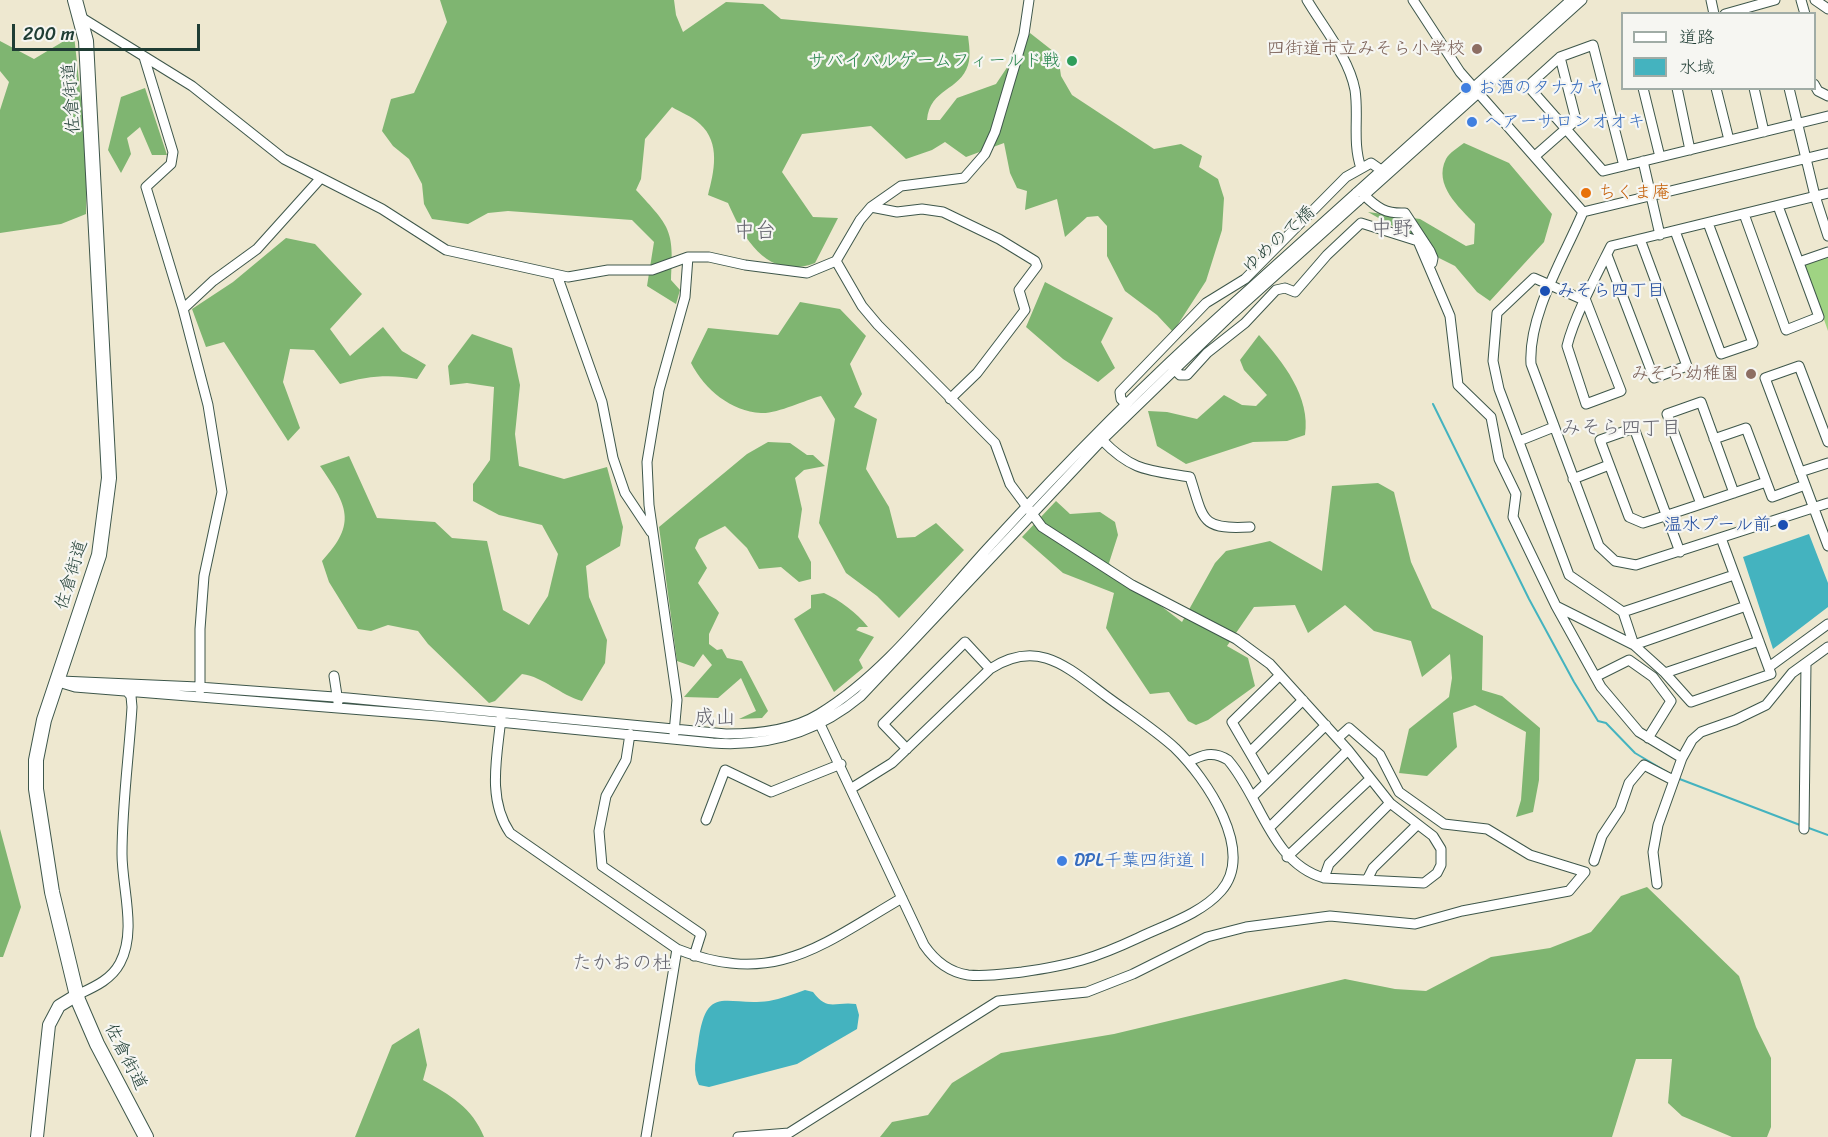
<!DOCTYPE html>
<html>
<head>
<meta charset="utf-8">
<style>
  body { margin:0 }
  #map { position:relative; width:1828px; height:1137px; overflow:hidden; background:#eee8d0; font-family:Sriracha,"Klee One",sans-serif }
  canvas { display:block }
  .legend { position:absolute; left:1621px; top:12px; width:195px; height:78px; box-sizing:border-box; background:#f6f6f2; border:2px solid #a0aca6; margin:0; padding:8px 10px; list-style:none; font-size:18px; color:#1f3d34 }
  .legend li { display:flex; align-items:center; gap:12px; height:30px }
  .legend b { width:30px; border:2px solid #a0aca6 }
  .scale { position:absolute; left:12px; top:24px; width:188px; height:27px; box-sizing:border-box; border:3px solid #1f3d34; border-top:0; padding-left:8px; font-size:18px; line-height:21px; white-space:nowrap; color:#1f3d34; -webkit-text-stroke:4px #f6f6f2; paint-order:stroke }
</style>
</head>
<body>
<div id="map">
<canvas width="1828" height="1137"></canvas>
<ul class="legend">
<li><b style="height:8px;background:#fff"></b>道路</li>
<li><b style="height:16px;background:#44b3bf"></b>水域</li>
</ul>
<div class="scale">200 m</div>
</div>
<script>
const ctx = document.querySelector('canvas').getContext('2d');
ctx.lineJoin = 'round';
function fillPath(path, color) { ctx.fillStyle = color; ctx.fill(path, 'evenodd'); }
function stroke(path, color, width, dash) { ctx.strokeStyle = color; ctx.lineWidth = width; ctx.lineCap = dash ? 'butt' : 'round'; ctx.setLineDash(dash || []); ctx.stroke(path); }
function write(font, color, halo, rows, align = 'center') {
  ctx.font = font + ' Sriracha,"Klee One",sans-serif'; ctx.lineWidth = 4.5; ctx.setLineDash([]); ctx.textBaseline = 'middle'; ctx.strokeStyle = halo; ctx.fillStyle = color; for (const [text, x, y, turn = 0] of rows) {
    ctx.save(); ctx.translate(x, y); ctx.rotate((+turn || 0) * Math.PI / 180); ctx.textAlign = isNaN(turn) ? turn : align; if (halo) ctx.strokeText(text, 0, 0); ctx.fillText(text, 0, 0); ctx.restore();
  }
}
const green = new Path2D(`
  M1828 256V331L1805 265Z`);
const forest = new Path2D(`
  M440 0H674L676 15 683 32 726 2 763 4 781 19 968 36C969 44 971 56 968 65 960 91 930 88 927 120H940L957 98 996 84 1030 33 1058 55 1061 76 1072 95 1154 149 1181 144 1202 156 1199 167 1218 179 1224 198 1222 230 1206 281 1173 332 1157 315 1125 291 1107 256V226L1098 216 1087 217 1065 237 1057 199 1025 210 1027 191 1017 188 1010 173 1004 143 966 157 945 142 932 150 906 159 871 126 802 134 782 172 813 217 838 218 815 263C769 281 744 240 728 203L708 195C714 172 721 143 700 124 693 117 680 112 672 107L645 139 641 179 636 190C670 227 674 229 671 280L680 290 676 304 647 286 654 242 632 220 508 211 488 213 468 224 432 219 424 204 422 184 409 159 393 146 382 131 391 99 414 93 447 22Z
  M74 35 87 155 86 214 61 224 0 233V110L9 82 0 71V41L34 59Z
  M145 88 167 155H152L140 127 127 138 131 154 121 173 108 150 121 97Z
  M1464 143 1509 163 1552 214 1544 242 1490 301 1477 292 1455 266 1435 256 1412 237 1368 212 1420 219 1466 246 1474 244 1475 224C1459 207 1433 185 1446 159 1449 153 1459 147 1464 143Z
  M286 238 315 244 362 294 330 329 350 356 383 327 402 351 426 365 417 379C390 374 367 376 340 384L314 350 290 349 283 382 300 428 288 441 224 342 206 347 192 309 233 282Z
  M1045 282 1113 318 1101 342 1115 368 1098 382 1063 359 1026 327Z
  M800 302 840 309 866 336 850 364 862 394 854 407 877 419 866 469 889 507 897 538 915 537 936 523 964 550 899 618 877 596 846 573 819 523 835 419 821 396C805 400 777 414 761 413 731 411 705 390 691 363L708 328 778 335Z
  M472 334 512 348 520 385 515 434 519 466 564 479 607 467 623 527 620 546 586 566 589 597 607 640 605 663 582 701C560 695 544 677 522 674L495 701 489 703 428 644 418 631 388 625 371 631 358 629 329 582 322 561C358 523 347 505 320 466L349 456 377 518 435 522 452 538 487 541 503 610 529 625 548 596 558 554 542 525 499 515 473 501V484L490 460 494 387 467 383 450 385 448 366Z
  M1259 335C1283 362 1311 397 1305 435L1287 441 1253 442 1186 464 1157 446 1148 411 1167 412 1197 419 1224 395 1242 405 1256 406 1267 395 1244 370 1240 360Z
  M768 442 790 443 807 455H813L825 466 804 470 795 478 802 509 798 537 811 562V579L799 582 781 567 759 569 747 548 725 526 699 539 695 548 707 568 698 583 719 613 709 634V644L717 650 722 649 727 658 742 661 768 711 762 718 739 719 756 711 741 678 718 698 684 697 712 665 703 654 694 667 677 661 659 527 747 454Z
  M1378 483 1394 492 1411 562 1432 608 1483 636 1482 690 1502 696 1540 728 1539 780 1533 812 1516 817 1521 800 1526 732 1475 705 1453 713 1457 747 1427 776 1399 773 1409 729 1449 697 1452 678 1450 654 1422 677 1411 641 1374 631 1345 605 1308 633 1295 605 1254 607 1227 646 1248 658 1255 686 1208 720 1196 725 1188 721 1169 692 1150 694 1106 628 1114 593 1063 573 1022 537 1056 501 1070 514 1100 512 1115 522 1118 535 1109 563 1119 574 1182 622 1215 563 1226 551 1270 541 1322 571 1332 486Z
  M824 593C840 600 857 613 868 627H859L856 630 874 637 859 660 863 668 834 692 794 619 811 608V595Z
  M0 829 21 907 3 957H0Z
  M1647 887 1739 976 1756 1027 1771 1058V1127L1767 1137H1732L1682 1116 1668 1103 1672 1059H1636L1612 1137H880L892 1122 928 1115 952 1083 1001 1053 1114 1034 1345 979 1395 989 1426 991 1491 957 1550 948 1591 932 1621 896Z
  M419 1028 427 1065 423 1080C450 1095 472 1107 484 1137H355L392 1045Z`);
const water = new Path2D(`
  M1809 534 1828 583V607L1773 649 1743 557Z
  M805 990 813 992C828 1012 835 1001 856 1004L859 1015 857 1029 797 1064 709 1087 699 1085C692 1072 696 1058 698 1044 706 982 725 1007 769 1001 781 999 793 994 805 990Z`);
const stream = new Path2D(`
  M1433 404 1529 599 1574 682 1598 721 1606 723 1635 753 1667 772
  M1677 778 1800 825
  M1806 827 1828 835`);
const minor = new Path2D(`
  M1307 0C1323 27 1349 58 1355 90 1359 116 1352 142 1361 168
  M1413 0 1460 72 1583 212
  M1711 0 1714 14
  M1801 0 1805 14
  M1815 0 1828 9
  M1725 14 1775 0
  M82 18 192 86 284 159 382 209 446 250 568 277 608 270H652L688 257H709L745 265 807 273 836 261 860 220 871 207 901 186 964 178 985 154 995 132 1024 34 1029 0
  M144 57 173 152 171 164 146 187 183 309 208 405 222 492 204 576 200 629V690
  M1814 84 1818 91 1828 96
  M1643 88 1660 157
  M1677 88 1690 150
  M1716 88 1729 140
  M1754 88 1764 132
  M1789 88 1815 196 1828 236
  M1535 156 1576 120 1560 57
  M1643 161 1660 235
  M1624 166 1593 45 1560 57 1528 86 1603 171 1828 116
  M1356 193 1571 0
  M1364 195C1377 208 1386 214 1405 213L1430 251 1433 258 1432 263
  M1358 201 1582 0
  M871 207 897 212 922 209 943 212 999 239 1035 261 1037 266 1019 290 1025 310 977 373 950 399
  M1583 212C1564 257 1528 315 1531 364L1599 546 1615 561 1636 565 1828 503
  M1583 212 1828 153
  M1744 214 1786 330 1819 317 1778 206
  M1675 231 1721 354 1753 343 1708 223
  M1640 239 1611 246C1597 274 1574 317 1567 346L1586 404 1621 391 1586 301 1534 278 1497 313 1493 361 1499 389 1569 575 1623 612 1634 645 1665 673 1691 702 1771 674 1721 538
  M1607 255 1654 378 1687 366 1640 239 1828 193
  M836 261 862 306 878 325 995 443 1010 484 1042 527 1132 585 1236 639 1270 664 1348 750 1390 803 1433 836 1441 849V865L1437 873 1424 883 1324 878C1271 863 1261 798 1228 760 1213 750 1202 755 1188 762
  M1799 262 1828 252
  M557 275 602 402 613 458 625 493 651 532
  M183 309 213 281 257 249 320 179
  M1173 368 1180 375H1187L1207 353 1245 323 1276 290 1285 288 1295 292 1327 255 1361 223 1418 241 1450 316 1458 385 1491 417 1499 459 1516 494 1513 517 1556 606 1601 687 1639 732 1682 758
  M1126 404 1121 399 1120 392 1206 303 1245 279 1346 177 1371 163 1381 170
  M1714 439 1746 428 1772 497 1805 485
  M1102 440C1133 472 1149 470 1190 477 1204 520 1200 530 1250 527
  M1519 441 1554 427
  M1828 442 1799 366 1765 378 1828 546
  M1800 472 1828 463
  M1573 479 1609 465
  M1701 504 1667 414 1701 402 1734 493
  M1680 552 1634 428 1600 440 1629 517 1643 523C1684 510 1725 496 1766 482
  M1556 606 1634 645 1746 606
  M1623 612 1734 575
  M1769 667 1828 624
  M1665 673 1759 641
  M334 676 338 702
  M1597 676 1629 660 1653 677 1671 701 1648 738
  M55 681 75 687 438 716 713 743C768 747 818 732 861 696L1102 440 1229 317
  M61 681 198 687 348 698 726 734C756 734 793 730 819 714 885 674 935 606 987 549 1063 466 1141 386 1225 311
  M501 718C497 757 487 799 510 833L677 949C774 988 821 945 902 898
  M818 720 924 945C935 961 948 972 968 975 986 977 1004 974 1022 972 1071 965 1093 959 1138 938 1165 925 1201 914 1221 891 1256 851 1206 778 1175 748 1154 729 1129 713 1106 696 1067 667 1038 638 990 669L892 763 852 788
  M674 733 677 700 649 505 647 462 659 390 685 297 688 257
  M630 734 626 760 606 796 599 831 602 866 701 934 694 956
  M907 749 883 724 965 642 990 669
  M1250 752 1303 700
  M1267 782 1232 722 1280 675
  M1252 797 1326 725
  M706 820 725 770 771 792 841 764
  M1270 827 1348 750
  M1804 829 1806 663
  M1287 857 1370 779
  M1594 861 1602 836 1620 809 1629 783 1644 765 1673 780
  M1324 878 1329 864 1390 803
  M1367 880 1373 868 1417 825
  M1657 884 1653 852 1658 825 1682 758 1692 740 1701 732 1735 720 1766 705 1792 673 1828 647
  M77 995C94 987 111 980 120 963 137 931 122 888 122 854 122 805 129 756 132 707L131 696 126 690
  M646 1137 677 949
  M738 1137 789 1133 998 1001 1087 992 1133 974 1207 937 1246 927 1330 916 1415 924 1462 911 1569 891 1585 872 1530 855 1487 829 1444 824 1399 792 1380 755 1349 728 1338 738`);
const major = new Path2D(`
  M37 1137 49 1025 59 1006 77 995`);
const highway = new Path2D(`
  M75 0 86 41 109 478 99 555 44 720 36 760V789L52 892 78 1000 97 1044 146 1137`);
const minorBridge = new Path2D(`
  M1225 311 1356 193
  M1229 317 1358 201`);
const markers = [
  [1477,49,6,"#8d6e63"],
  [1072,61,6,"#2e9e5b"],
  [1466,88,6,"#3f7fe0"],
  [1472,122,6,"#3f7fe0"],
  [1586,193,6,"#e8710a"],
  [1545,291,6,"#1a4fb4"],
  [1751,374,6,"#8d6e63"],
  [1783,525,6,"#1a4fb4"],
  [1062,861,6,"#3f7fe0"]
];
const educationNames = [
  ["四街道市立みそら小学校",1465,49],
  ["みそら幼稚園",1739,374]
];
const leisureNames = [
  ["サバイバルゲームフィールド戦",1060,61]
];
const shopNames = [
  ["お酒のタナカヤ",1478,88],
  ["ヘアーサロンオオキ",1484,122],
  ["DPL千葉四街道Ⅰ",1074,861]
];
const streetNames = [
  ["佐倉街道",72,98,-94],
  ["ゆめのて橋",1279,240,-42],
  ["佐倉街道",72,575,-73],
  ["佐倉街道",125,1057,63]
];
const foodNames = [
  ["ちくま庵",1598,193]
];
const transitNames = [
  ["みそら四丁目",1557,291],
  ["温水プール前",1771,525,"right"]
];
const neighbourhoodNames = [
  ["みそら四丁目",1621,429],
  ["たかおの杜",622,964]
];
const quarterNames = [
  ["中野",1392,230],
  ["中台",755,232],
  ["成山",715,719]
];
fillPath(green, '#9fd383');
fillPath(forest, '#7fb571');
fillPath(water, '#44b3bf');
stroke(stream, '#44b3bf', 2);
stroke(minor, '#3e574b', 11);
stroke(major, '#3e574b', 14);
stroke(highway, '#3e574b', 16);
stroke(minor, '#fff', 9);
stroke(major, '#fff', 12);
stroke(highway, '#fff', 14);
stroke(minorBridge, '#3e574b', 11, []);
stroke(minorBridge, '#fff', 9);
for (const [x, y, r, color] of markers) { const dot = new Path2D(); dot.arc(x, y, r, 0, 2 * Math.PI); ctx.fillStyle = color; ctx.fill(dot); stroke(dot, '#f6f6f2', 2); }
write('18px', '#785e54', '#f6f6f2', educationNames, 'right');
write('18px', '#27864d', '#f6f6f2', leisureNames, 'right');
write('18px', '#366cbe', '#f6f6f2', shopNames, 'left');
write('18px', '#1f3d34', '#f6f6f2', streetNames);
write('18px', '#c56008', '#f6f6f2', foodNames, 'left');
write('18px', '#164399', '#f6f6f2', transitNames, 'left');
write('20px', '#65656f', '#f6f6f2', neighbourhoodNames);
write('21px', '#65656f', '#f6f6f2', quarterNames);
</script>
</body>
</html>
